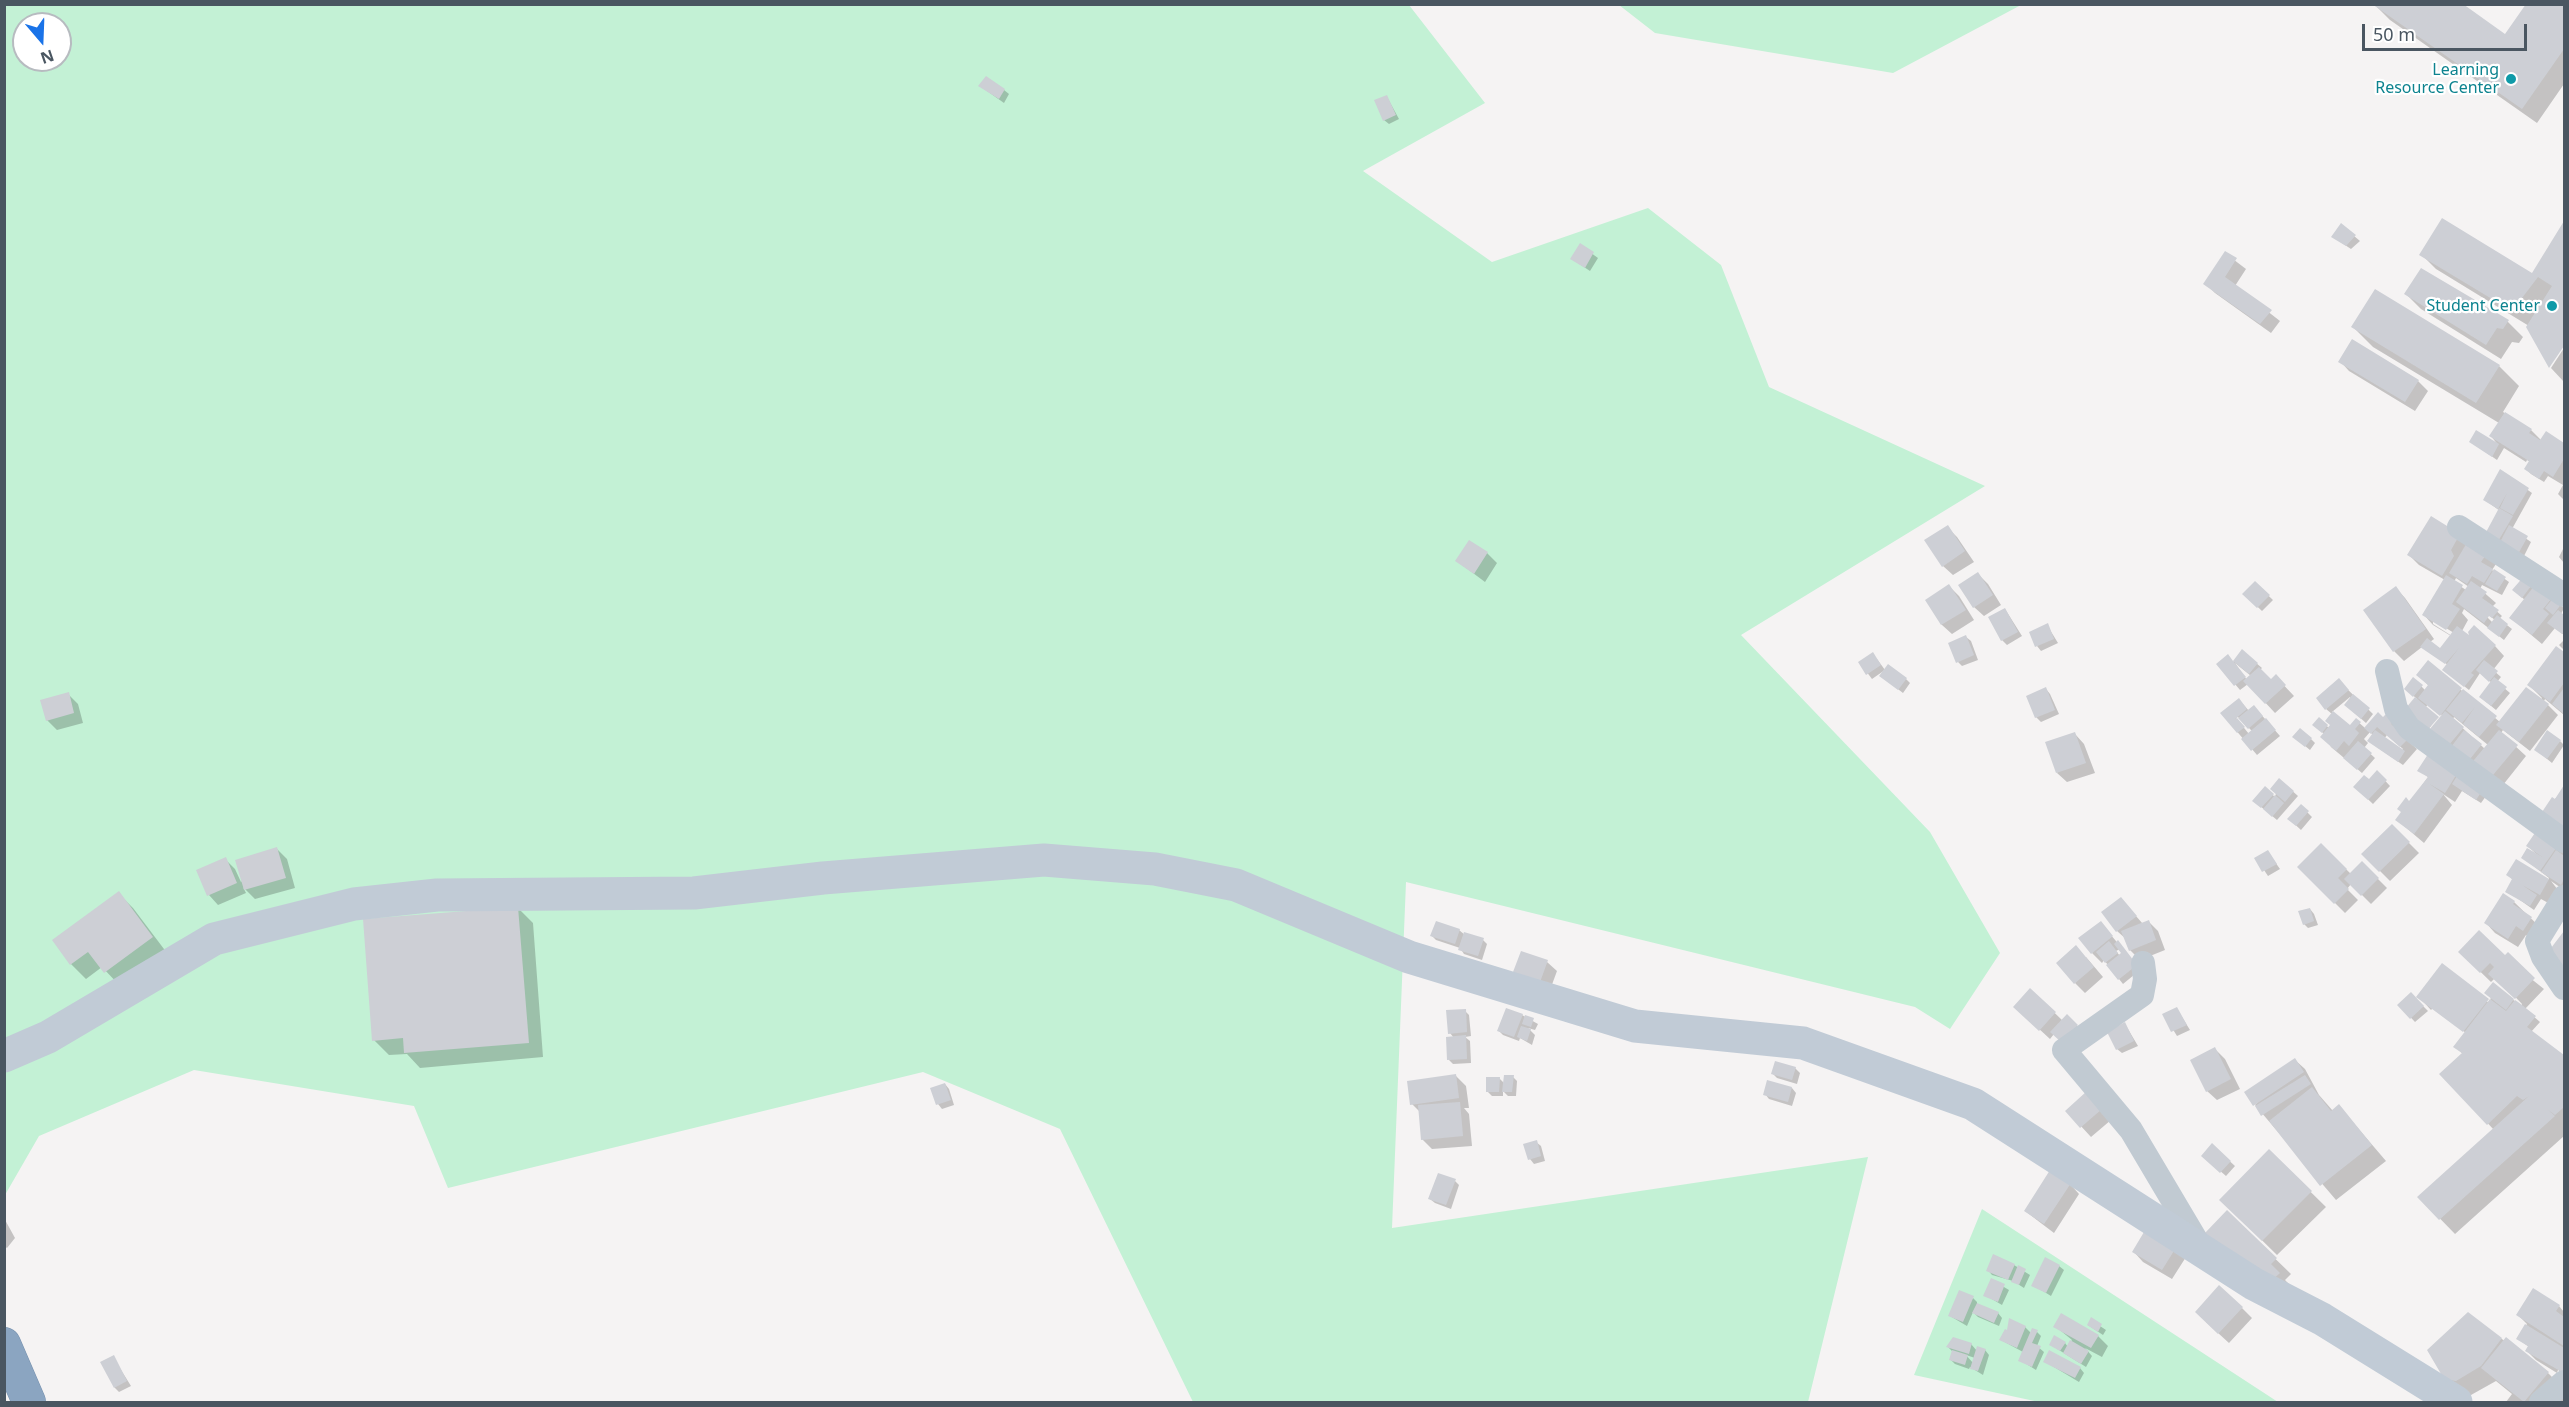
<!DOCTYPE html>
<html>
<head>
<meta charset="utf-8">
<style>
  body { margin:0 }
  #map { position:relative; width:2569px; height:1407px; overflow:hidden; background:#f5f3f3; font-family:"Noto Sans",sans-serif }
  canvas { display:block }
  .frame { position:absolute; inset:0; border:6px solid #4a5661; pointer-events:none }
  .north { position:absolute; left:12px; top:12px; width:60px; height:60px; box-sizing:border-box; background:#fff; border:2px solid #b7bbc0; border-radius:50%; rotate:161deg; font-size:16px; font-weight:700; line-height:24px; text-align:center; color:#4a5661 }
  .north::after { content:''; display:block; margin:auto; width:21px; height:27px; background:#1a73e8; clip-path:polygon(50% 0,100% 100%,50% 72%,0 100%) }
  .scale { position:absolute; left:2362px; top:24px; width:165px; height:27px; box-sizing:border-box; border:3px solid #4a5661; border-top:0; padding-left:8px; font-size:18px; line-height:21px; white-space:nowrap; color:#4a5661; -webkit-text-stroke:4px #fff; paint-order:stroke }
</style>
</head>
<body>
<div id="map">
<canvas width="2569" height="1407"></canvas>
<div class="frame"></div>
<div class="north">N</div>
<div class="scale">50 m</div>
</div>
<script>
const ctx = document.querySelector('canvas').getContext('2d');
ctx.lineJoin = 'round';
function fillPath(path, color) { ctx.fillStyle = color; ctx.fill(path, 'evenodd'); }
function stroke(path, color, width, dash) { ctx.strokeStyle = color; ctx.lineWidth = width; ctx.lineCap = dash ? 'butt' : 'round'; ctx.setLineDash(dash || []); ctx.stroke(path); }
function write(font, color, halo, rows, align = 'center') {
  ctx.font = font + ' "Noto Sans",sans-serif'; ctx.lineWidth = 4.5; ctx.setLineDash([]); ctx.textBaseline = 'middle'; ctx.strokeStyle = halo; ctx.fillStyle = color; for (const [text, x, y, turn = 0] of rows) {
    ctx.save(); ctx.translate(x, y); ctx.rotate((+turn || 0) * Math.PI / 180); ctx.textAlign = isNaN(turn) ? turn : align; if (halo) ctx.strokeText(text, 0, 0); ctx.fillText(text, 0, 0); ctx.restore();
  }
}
const green = new Path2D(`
  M5 5H1409L1485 103 1363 171 1492 262 1648 208 1721 265 1769 387 1985 486 1741 635 1930 832 2000 953 1950 1029 1915 1007 1406 882 1392 1228 1868 1157 1808 1402H1193L1060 1129 923 1072 448 1188 414 1106 194 1070 39 1136 5 1195ZM24 24H60V60H24Z
  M1619 5H2021L1893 73 1655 33Z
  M1982 1209 2278 1402H2039L1914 1375Z`);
const shadow = new Path2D(`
  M2528 4H2564V84L2537 123 2390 20 2375 5 2506 36Z
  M980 86 1004 90 1009 94 1004 103Z
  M1387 97 1399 119 1389 124 1384 120Z
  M2564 224V343L2549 365 2529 326 2436 269 2421 254 2532 275Z
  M2341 225 2360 241 2351 249 2333 237Z
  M1580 245 1598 258 1590 271 1572 259Z
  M2225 253 2246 269 2235 286 2280 321 2271 333 2215 293 2205 283Z
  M2421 270 2508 322 2523 337 2519 343 2512 342 2501 359 2421 309 2406 294Z
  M2353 327 2499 366 2519 386 2503 412 2531 430 2541 440 2546 433 2564 444V500L2558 494 2563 485 2548 476 2544 482 2531 474 2526 469 2530 462 2527 460 2526 462 2504 448 2497 460 2471 442 2477 432 2498 445 2491 436 2499 423 2373 347Z
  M2564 348V382L2551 368Z
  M2340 361 2418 381 2428 391 2415 411 2349 371Z
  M2501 471 2532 493 2512 529 2531 542 2523 558 2490 540 2500 511 2485 500Z
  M2431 518 2496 564 2492 570 2509 582 2502 595 2482 585 2480 589 2496 603 2492 607 2502 616 2499 619 2512 629 2504 640 2464 609 2462 613 2468 620 2462 631 2469 637 2495 646 2504 656 2493 670 2501 677 2497 682 2510 693 2496 710 2485 701 2492 683 2480 673 2469 690 2449 674 2448 665 2422 647 2404 661 2394 651 2396 588 2405 598 2434 639 2430 642 2440 650 2451 636 2433 625 2424 615 2445 580 2419 565 2409 555ZM2456 578 2469 587 2466 590 2454 582ZM2486 613 2495 620 2493 623 2485 615ZM2433 620 2454 633 2452 636 2433 624Z
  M1947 527 1957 537 1974 562 1953 575 1943 566Z
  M2564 547V563L2559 557Z
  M1487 553 1497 563 1485 582 1457 561Z
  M1978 574 1988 584 2001 605 1984 616 1974 607Z
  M2525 577 2564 608 2561 614 2564 617V635L2555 628 2542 644 2511 618 2525 600 2519 595Z
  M2255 583 2273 600 2262 611 2244 594Z
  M1949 586 1959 596 1974 620 1952 634 1942 625 1927 600Z
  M2005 609 2022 636 2007 645 2002 640Z
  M2047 625 2058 643 2041 651 2037 646Z
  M1966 637 1971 641 1978 660 1962 666 1958 662Z
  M2564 640V650L2559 645Z
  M2556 648 2564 654V715L2545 699 2544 701 2558 715 2530 751 2503 730 2501 733 2526 756 2499 790 2456 757 2453 760 2403 714 2417 699 2406 689 2414 679 2425 690 2429 686 2418 675 2428 663 2500 722 2526 689 2541 700 2542 698 2529 685ZM2428 704 2443 716 2427 734 2426 733 2437 717 2426 707ZM2454 717 2488 745 2485 749 2453 719Z
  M2242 651 2262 668 2260 670 2271 681 2276 677 2294 696 2275 713 2248 684 2240 690 2218 664 2233 662ZM2235 663 2251 676 2247 680Z
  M1877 659 1885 670 1872 679 1860 663Z
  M1906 679 1910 683 1903 693 1886 680Z
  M2343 685 2373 714 2366 723 2350 709V697L2332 712 2350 727 2356 720 2365 728 2383 719 2389 713 2407 740 2417 749 2403 765 2374 745 2373 735 2370 732 2364 739 2368 743 2364 748 2375 758 2362 773 2331 747 2324 734 2319 729V719L2329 728 2332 725V714L2326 709ZM2387 735 2403 749 2402 751 2384 739Z
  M2046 689 2050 694 2059 714 2041 722 2036 717Z
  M68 694 78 704 83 723 57 730 47 720Z
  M2243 704 2249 711H2258L2280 736 2257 755 2222 714ZM2238 717 2252 731 2249 734 2236 718Z
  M2075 734 2084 744 2095 773 2067 782 2057 773Z
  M2311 739 2315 743 2310 750 2299 741Z
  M2560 741 2564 745 2552 763 2536 750Z
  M2441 756 2489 792 2481 803 2462 791 2455 802 2443 794 2452 805 2424 843 2397 820 2428 777 2419 770Z
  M2377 772 2390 786 2373 804 2355 787 2369 781Z
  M2280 780 2298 796 2277 820 2254 801 2265 788 2275 797Z
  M2564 788V840L2542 815Z
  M2301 806 2312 817 2301 830 2289 819Z
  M2392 826 2419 853 2390 881 2363 854Z
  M2321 845 2351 874 2362 863 2387 888 2371 904 2351 884 2347 889 2358 900 2345 913 2299 867Z
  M2528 846 2564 847V890L2551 881 2558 890 2550 904 2541 899 2534 910 2507 891 2513 880 2508 875 2548 880 2549 878 2523 858 2536 854Z
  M277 849 287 859 295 888 255 899 243 887 246 893 218 905 209 895 225 859 235 869 241 882Z
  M2268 852 2280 869 2268 876 2256 858Z
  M118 893 133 908 167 953 121 987 102 967 86 979 71 964 54 940Z
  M2121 899 2143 924 2149 922 2158 931 2165 950 2140 960 2130 950 2126 939 2117 931Z
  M2514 902 2541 928 2533 940 2526 935 2518 947 2495 933 2486 923Z
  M518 908 533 923 543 1057 420 1068 407 1054 389 1055 374 1040Z
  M2310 909 2314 914 2318 925 2308 928 2304 924Z
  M2101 923 2140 970 2123 984 2104 960 2102 963 2092 953ZM2120 949 2124 954 2120 956 2116 951Z
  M1459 930 1465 935 1483 940 1487 944 1482 960 1464 954 1460 948 1436 940 1432 936Z
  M2460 952 2505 958 2544 989 2525 1009 2540 1022 2531 1032 2564 1057V1136L2455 1234 2419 1197 2494 1130 2442 1074 2463 1054 2455 1047 2464 1035 2432 1011 2468 1038 2470 1036 2433 1008 2431 1010 2418 996 2490 1002 2493 984 2521 1006 2522 1004 2496 977 2491 982Z
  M2086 957 2103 977 2085 993 2075 983Z
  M1547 962 1557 971 1550 990 1525 981Z
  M2031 990 2063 1021 2067 1016 2081 1030 2054 1034 2050 1039 2025 1016Z
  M2411 994 2428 1011 2415 1022 2399 1005Z
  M2177 1009 2190 1030 2177 1036 2164 1015Z
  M1465 1011 1469 1015 1471 1036 1465 1037 1470 1041 1471 1063 1453 1064 1449 1060 1454 1038 1450 1033Z
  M1522 1015 1538 1024 1535 1030 1528 1028 1535 1035 1532 1045 1520 1038 1519 1041 1503 1035 1499 1031Z
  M2125 1024 2138 1046 2122 1053 2117 1049Z
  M2215 1049 2225 1059 2240 1089 2217 1100 2207 1091Z
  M2295 1060 2305 1069 2319 1095 2333 1111 2339 1106 2386 1161 2336 1200 2255 1105Z
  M1795 1068 1800 1073 1797 1084 1777 1078 1773 1074Z
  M1456 1076 1466 1086 1469 1108H1464L1469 1114 1472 1146 1432 1149 1422 1139 1420 1112 1412 1104Z
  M1513 1077 1517 1081 1516 1096H1508L1503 1091V1096H1492L1487 1091 1499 1078 1505 1084Z
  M945 1084 949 1089 954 1105 942 1109 938 1104Z
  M1792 1088 1796 1093 1792 1106 1769 1099 1765 1094Z
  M2087 1094 2111 1120 2091 1137 2067 1111Z
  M1536 1142 1541 1146 1545 1161 1534 1164 1530 1159Z
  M2213 1146 2235 1166 2226 1176 2203 1156Z
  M2269 1151 2326 1207 2277 1255 2221 1200Z
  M1455 1181 1459 1185 1451 1209 1435 1203 1430 1199Z
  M2070 1184 2079 1194 2054 1233 2025 1211Z
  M2227 1212 2291 1274 2285 1280 2294 1289 2286 1296Z
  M4 1218 15 1238 7 1248 4 1246Z
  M2148 1229 2186 1257 2172 1279 2143 1262 2134 1252Z
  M2014 1265 2030 1275 2024 1288 2013 1281 1992 1275 1988 1270Z
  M2059 1266 2064 1270 2051 1296 2033 1285Z
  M1992 1280 2009 1290 2002 1305 1985 1295Z
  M1973 1298 1977 1302V1304L1998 1313 2002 1318 1999 1326 1978 1317 1973 1312 1967 1326 1950 1316Z
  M2559 1306 2564 1312V1374L2558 1370 2557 1373 2536 1360 2527 1351 2529 1347 2518 1339 2527 1324 2518 1315Z
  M2242 1308 2252 1318 2229 1343 2206 1322Z
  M2468 1314 2548 1373 2564 1389V1402H2506L2512 1394 2496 1381 2471 1395 2461 1394 2445 1378Z
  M2061 1315 2098 1336 2108 1346 2102 1357 2085 1348 2092 1356 2086 1367 2051 1345 2065 1343 2068 1347 2072 1340 2055 1326Z
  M2091 1320 2106 1330 2103 1335 2088 1325Z
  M2025 1327 2031 1333 2037 1332 2041 1336 2037 1346 2044 1352 2036 1370 2020 1360 2023 1352 2001 1340Z
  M1971 1344 1977 1351 1985 1350 1989 1355 1983 1375 1970 1367 1969 1369 1955 1364 1950 1359 1953 1352 1948 1347ZM1966 1355 1975 1358 1973 1363Z
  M113 1357 131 1386 119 1392 115 1388Z
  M2044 1361 2080 1368 2084 1373 2079 1382Z`);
const building = new Path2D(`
  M2372 4H2463L2505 34 2526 4H2564V49L2522 109Z
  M986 76 1005 89 999 99 978 86Z
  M1387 95 1396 115 1383 121 1374 100Z
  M2442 218 2532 273 2564 221V346L2549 368 2526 327 2552 286 2538 277 2512 311 2419 255Z
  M2341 223 2356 235 2346 246 2331 237Z
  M1580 243 1594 252 1585 268 1570 259Z
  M2225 251 2237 258 2225 277 2272 310 2260 324 2203 284Z
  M2421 268 2509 320 2503 329 2497 328 2486 345 2404 294Z
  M2375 289 2500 365 2476 403 2351 327Z
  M2352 339 2419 380 2405 402 2338 362Z
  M2505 412 2532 429 2529 433 2540 440 2546 431 2564 443V459L2553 477 2544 471 2539 479 2524 469 2529 461 2489 436Z
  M2476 430 2499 444 2492 457 2469 442Z
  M2500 469 2529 488 2513 515 2500 508 2507 493 2498 509 2483 500Z
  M2499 508 2513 516 2497 543 2484 536Z
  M2431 516 2460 534 2451 550 2454 556 2442 576 2407 555Z
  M1948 525 1965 551 1942 567 1924 540Z
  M2509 525 2528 536 2518 554 2499 544Z
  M1469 540 1488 552 1474 574 1455 561Z
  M2468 541 2487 553 2481 562 2493 569 2484 583 2472 576 2467 584 2449 573Z
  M2494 569 2506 577 2497 591 2485 584Z
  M1978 572 1993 595 1973 608 1958 585Z
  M2446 575 2463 585 2452 604 2460 609 2446 630 2422 615Z
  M2525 575 2534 582 2522 598 2512 590Z
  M2255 581 2270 595 2257 608 2242 594Z
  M2471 581 2487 592 2482 598 2499 610 2492 618 2489 616 2484 623 2456 602Z
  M1949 584 1966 610 1941 625 1925 600Z
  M2535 585 2552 598 2543 609 2549 614 2532 635 2509 618Z
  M2396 586 2426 629 2393 652 2363 610Z
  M2554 597 2562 603 2553 615 2545 608Z
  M2005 608 2018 632 2001 641 1988 617Z
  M2558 610 2564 615V631L2562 634 2547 623Z
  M2497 615 2508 624 2499 637 2487 628Z
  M2048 623 2054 639 2035 647 2029 632Z
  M2474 625 2496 645 2471 673 2474 675 2464 687 2442 670 2459 648 2445 664 2420 647 2427 638 2440 648 2457 626 2469 635 2468 632Z
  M1966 635 1974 655 1956 663 1948 643Z
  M2556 646 2564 652V683L2550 702 2527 685Z
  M2242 649 2258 663 2249 674 2233 661 2246 677 2234 686 2216 664 2228 654 2233 661Z
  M1873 652 1881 665 1866 675 1858 662Z
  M2428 660 2462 688 2440 716 2418 698 2428 685 2416 675Z
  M2484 660 2498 671 2489 682 2476 670Z
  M1888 664 1907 678 1898 690 1879 676Z
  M2259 667 2271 679 2276 674 2286 685 2265 704 2243 681Z
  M2413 677 2423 685 2413 697 2404 689Z
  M2494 677 2507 687 2491 706 2479 697Z
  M2339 678 2349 690 2325 710 2316 698Z
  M2046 687 2055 710 2035 718 2026 696Z
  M2526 687 2549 704 2519 742 2496 725Z
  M2564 688V714L2552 704Z
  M2463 689 2497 716 2479 737 2463 724 2475 707 2462 723 2446 710Z
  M69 692 74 713 46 721 40 700Z
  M2353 694 2370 708 2361 719 2344 705Z
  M2415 697 2439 717 2424 734 2401 714Z
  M2239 698 2247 709 2234 720 2237 718 2245 727 2237 733 2220 713Z
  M2254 705 2263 716 2248 729 2238 718Z
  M2333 711 2350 725 2356 718 2361 722 2355 729 2359 733 2349 746 2344 741 2336 751 2320 737 2330 725 2325 721Z
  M2389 711 2397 717 2391 724 2408 739 2400 747 2377 727 2371 734 2364 728 2378 712 2383 717Z
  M2445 711 2464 727 2443 752 2424 736Z
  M2319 717 2328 725 2322 733 2312 725Z
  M2266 718 2276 730 2251 751 2241 739Z
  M2300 728 2312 738 2305 747 2292 737Z
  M2375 730 2405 751 2398 762 2367 741Z
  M2464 730 2482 744 2466 764 2448 751Z
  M2499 730 2518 745 2488 781 2469 766Z
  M2547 730 2561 740 2547 759 2534 750Z
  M2075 732 2086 763 2056 773 2045 742Z
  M2358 741 2372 753 2357 770 2343 758Z
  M2432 748 2461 767 2445 793 2428 783 2444 794 2414 834 2395 820 2401 812 2397 809 2406 797 2409 801 2428 777 2417 771Z
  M2377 770 2387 780 2368 800 2353 787 2364 775 2369 779Z
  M2461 770 2485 786 2476 800 2452 784Z
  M2279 778 2294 791 2285 802 2270 789Z
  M2564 785V838L2542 812 2552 797 2555 799Z
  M2265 786 2274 794 2261 808 2252 801Z
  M2275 795 2284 803 2272 817 2263 809Z
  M2301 804 2309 811 2296 826 2287 819Z
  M2392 824 2410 842 2379 872 2361 854Z
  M2539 827 2561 841 2540 871 2521 858 2527 848 2544 858 2526 846Z
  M2321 843 2347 869 2338 878 2349 889 2334 904 2297 867Z
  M277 847 286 878 244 890 235 860Z
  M2268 850 2277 864 2262 872 2254 858Z
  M2556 850 2564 856V879L2561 885 2541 872Z
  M226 857 237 883 207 896 196 870Z
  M2516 859 2549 879 2540 895 2522 885 2537 895 2530 906 2505 892 2512 879 2506 875Z
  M2362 861 2379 878 2361 896 2344 879Z
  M119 891 153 937 104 973 88 952 70 965 52 940Z
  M2503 893 2515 901 2513 904 2532 917 2523 931 2516 926 2508 939 2484 923Z
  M2121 897 2137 916 2116 932 2101 912Z
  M518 907 529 1043 404 1053 403 1038 372 1041 363 919Z
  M2310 908 2314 921 2303 925 2298 911Z
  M2149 920 2156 940 2129 951 2121 931Z
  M1436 921 1460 929 1455 944 1430 936Z
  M2101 921 2113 936 2091 954 2078 938Z
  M2479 930 2505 955 2508 952 2535 978 2515 999 2488 974 2494 967 2490 963 2480 973 2458 952Z
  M2564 931V975L2548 952Z
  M1464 932 1484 938 1478 956 1458 950Z
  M2118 940 2137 965 2118 980 2106 965 2121 953 2114 944Z
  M2109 941 2118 953 2105 963 2096 952Z
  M2076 945 2094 967 2074 984 2056 963Z
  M1521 951 1548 960 1540 982 1513 972Z
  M2442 963 2489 999 2463 1032 2416 997Z
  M2493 982 2514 999 2506 1010 2484 993Z
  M2030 988 2056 1012 2039 1031 2013 1007Z
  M2411 992 2424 1006 2410 1019 2397 1005Z
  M2490 999 2506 1011 2515 1000 2518 1002 2536 1016 2527 1027 2564 1055V1107L2555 1115 2547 1109 2555 1116 2439 1220 2417 1197 2529 1096 2523 1100 2517 1096 2487 1125 2439 1074 2462 1053 2453 1047Z
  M2177 1007 2187 1025 2171 1032 2162 1014Z
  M1506 1008 1523 1014 1514 1037 1497 1031Z
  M1466 1009 1467 1032 1448 1034 1446 1010Z
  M2067 1014 2078 1025 2061 1042 2050 1032Z
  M1525 1015 1534 1018 1531 1027 1522 1024Z
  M2125 1022 2134 1041 2116 1050 2107 1032Z
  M1521 1026 1531 1029 1527 1041 1517 1037Z
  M1466 1035 1467 1059 1447 1060 1446 1037Z
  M2215 1047 2231 1079 2206 1092 2190 1060Z
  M2295 1058 2304 1072 2253 1106 2244 1092Z
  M1775 1061 1796 1067 1792 1080 1771 1074Z
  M1456 1074 1459 1098 1410 1105 1407 1081Z
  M1504 1075H1514L1512 1092H1502Z
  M2305 1075 2311 1084 2261 1116 2255 1106Z
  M1486 1077H1500L1499 1092H1486Z
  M1767 1080 1792 1087 1788 1102 1763 1095Z
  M945 1083 951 1100 936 1105 930 1088Z
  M2312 1087 2331 1111 2339 1104 2372 1145 2320 1186 2269 1121Z
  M2087 1091 2102 1109 2080 1128 2065 1111Z
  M1460 1102 1463 1136 1421 1140 1418 1105Z
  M1537 1140 1541 1156 1528 1160 1523 1144Z
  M2212 1143 2231 1161 2220 1173 2201 1156Z
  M2269 1149 2312 1191 2262 1241 2219 1200Z
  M2050 1170 2071 1183 2044 1224 2024 1211Z
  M1438 1173 1456 1179 1446 1205 1428 1199Z
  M2227 1210 2277 1258 2271 1264 2280 1273 2270 1282 2255 1281 2205 1233Z
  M2147 1227 2177 1246 2162 1270 2132 1252Z
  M1993 1254 2015 1264 2008 1280 1986 1271Z
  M2045 1257 2060 1265 2046 1293 2031 1286Z
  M2018 1265 2026 1269 2019 1285 2011 1282Z
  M1991 1278 2005 1284 1998 1302 1983 1296Z
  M2219 1285 2243 1307 2218 1334 2195 1312Z
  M2533 1288 2560 1305 2556 1311 2564 1317V1346L2516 1315Z
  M1959 1290 1974 1296 1963 1322 1948 1316Z
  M1977 1303 1999 1312 1994 1323 1972 1313Z
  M2468 1312 2502 1338 2481 1366 2456 1381 2444 1379 2427 1350Z
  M2061 1313 2099 1335 2091 1348 2053 1327Z
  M2091 1317 2102 1324 2098 1332 2087 1325Z
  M2009 1318 2026 1326 2017 1348 1999 1340 2005 1329 2007 1330Z
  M2525 1324 2564 1348V1368L2562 1372 2525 1351 2528 1346 2516 1339Z
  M2032 1328 2038 1330 2032 1343 2041 1346 2032 1367 2018 1361Z
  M2054 1335 2066 1342 2060 1351 2049 1345Z
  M1953 1337 1972 1343 1969 1354 1946 1347Z
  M2506 1337 2549 1372 2524 1402 2481 1368Z
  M2070 1340 2089 1351 2081 1364 2063 1353Z
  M1977 1346 1986 1349 1978 1371 1970 1369Z
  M1952 1350 1968 1355 1965 1365 1949 1360Z
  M2049 1350 2081 1367 2075 1378 2043 1362Z
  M114 1355 127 1381 114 1388 100 1362Z`);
const street = new Path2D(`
  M2459 527 2564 595
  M2387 671 2396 709 2409 728 2564 841
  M2564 897 2537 941 2543 957 2564 988
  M2143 963 2145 979 2142 995 2064 1050 2131 1130 2201 1248
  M2541 1402 2564 1382`);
const secondary = new Path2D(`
  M4 1056 48 1037 214 939 354 904 437 895 694 893 823 878 1044 860 1155 869 1236 885 1409 957 1635 1026 1803 1043 1973 1104 2254 1284 2322 1319 2456 1402`);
const highway = new Path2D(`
  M4 1344 29 1402`);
const markers = [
  [2511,79,6,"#0f9aa8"],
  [2552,306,6,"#0f9aa8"]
];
const cultureNames = [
  ["Learning",2499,70],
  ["Resource Center",2499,88],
  ["Student Center",2540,306]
];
fillPath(green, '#c3f1d5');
fillPath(shadow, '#0003');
fillPath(building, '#cdcfd5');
stroke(highway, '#7690ad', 34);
stroke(street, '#c1cad2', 24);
stroke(secondary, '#c1cbd6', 33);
stroke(highway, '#8ba5c1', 33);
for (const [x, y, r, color] of markers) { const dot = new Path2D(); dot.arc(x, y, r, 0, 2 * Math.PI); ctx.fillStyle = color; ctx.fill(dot); stroke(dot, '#fff', 2); }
write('16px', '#0d838f', '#fff', cultureNames, 'right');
</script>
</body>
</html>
